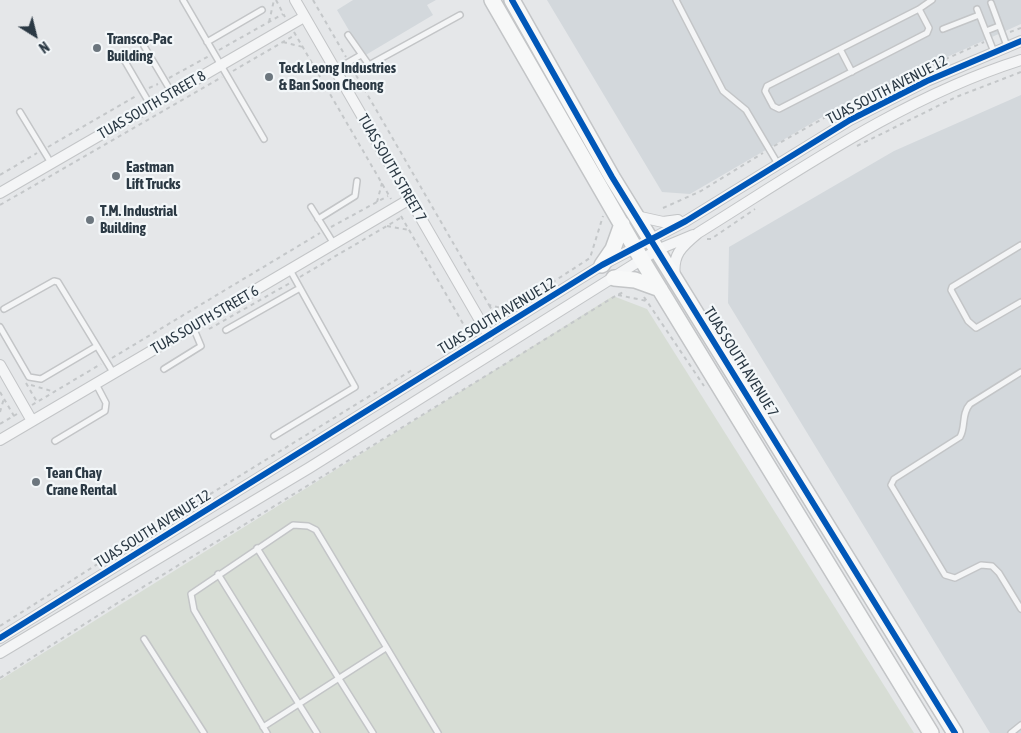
<!DOCTYPE html>
<html>
<head>
<meta charset="utf-8">
<style>
  body { margin:0 }
  #map { position:relative; width:1021px; height:733px; overflow:hidden; background:#e5e7e9; font-family:"Asap Condensed",sans-serif }
  canvas { display:block }
  .north { position:absolute; left:10px; top:10px; width:50px; height:50px; -webkit-text-stroke:4px #f3f7f9; paint-order:stroke; rotate:144deg; font-size:14px; font-weight:700; line-height:20px; text-align:center; color:#2b3944 }
  .north::after { content:''; display:block; margin:auto; width:18px; height:22px; background:#2b3944; clip-path:polygon(50% 0,100% 100%,50% 72%,0 100%) }
</style>
</head>
<body>
<div id="map">
<canvas width="1021" height="733"></canvas>
<div class="north">N</div>
</div>
<script>
const ctx = document.querySelector('canvas').getContext('2d');
ctx.lineJoin = 'round';
function fillPath(path, color) { ctx.fillStyle = color; ctx.fill(path, 'evenodd'); }
function stroke(path, color, width, dash) { ctx.strokeStyle = color; ctx.lineWidth = width; ctx.lineCap = dash ? 'butt' : 'round'; ctx.setLineDash(dash || []); ctx.stroke(path); }
function write(font, color, halo, rows, align = 'center') {
  ctx.font = font + ' "Asap Condensed",sans-serif'; ctx.lineWidth = 4.5; ctx.setLineDash([]); ctx.textBaseline = 'middle'; ctx.strokeStyle = halo; ctx.fillStyle = color; for (const [text, x, y, turn = 0] of rows) {
    ctx.save(); ctx.translate(x, y); ctx.rotate((+turn || 0) * Math.PI / 180); ctx.textAlign = isNaN(turn) ? turn : align; if (halo) ctx.strokeText(text, 0, 0); ctx.fillText(text, 0, 0); ctx.restore();
  }
}
const built = new Path2D(`
  M353 0H436L427 5 433 15 364 56 337 10Z
  M547 0H1021V24L855 98 690 194 662 192Z
  M1021 95V733H990L728 303 729 247 894 151Z`);
const green = new Path2D(`
  M613 296 647 309 914 733H0V680Z`);
const path = new Path2D(`
  M276 0 285 17
  M313 0 346 57
  M269 22 274 0
  M294 32 391 199
  M1010 32 1021 28
  M283 42 303 47
  M219 50 283 14
  M352 68 489 305 510 310
  M233 71 295 35
  M169 78 209 56
  M149 88 158 84
  M774 146 865 95 984 42
  M857 146 956 97 1021 72
  M48 147 136 96
  M0 175 37 153
  M377 202 382 183
  M0 205 222 77
  M663 208 701 191 763 153
  M401 216 469 334 468 337
  M387 226 409 230
  M331 227 388 196
  M707 239H711L755 209
  M300 277 402 217
  M618 295 647 301
  M644 297 704 386
  M489 305 495 315 501 316
  M505 313 590 258 603 216
  M209 329 290 283
  M112 358 320 233
  M26 383 37 402
  M31 385 55 392
  M0 392 14 416
  M32 405 101 364
  M0 412 4 398
  M0 424 17 414
  M0 626 137 539 412 370
  M0 678 130 595 617 295 626 291`);
const lane = new Path2D(`
  M183 0 264 139
  M676 0 723 91 746 110 778 164
  M991 3 1007 46
  M919 9 929 28 927 33 779 109 773 106 765 91 767 86 919 9 932 0
  M977 9 994 52
  M943 29 979 15
  M986 31 999 26
  M348 35 369 65 460 15
  M207 42 262 10
  M144 46 172 93
  M840 49 852 72
  M123 58 151 106
  M335 70 361 55
  M20 112 51 163
  M311 207 334 244
  M318 219 355 196 357 181
  M1021 245 952 287 951 290 968 321 976 328 1021 302
  M4 309 54 281 58 282 114 374
  M0 327 29 377 41 379 97 346
  M226 330 300 288
  M164 369 201 346 193 327
  M1021 372 970 404C961 414 966 427 960 437L894 479 891 485 945 575 955 578 981 565 992 566 999 573 1021 609
  M274 436 355 387 290 270
  M55 441 105 411 106 403 96 384
  M257 548 373 733
  M218 574 317 733
  M144 639 204 733
  M263 727 386 648
  M267 733 194 610 191 594 293 525 308 526 316 530 438 733
  M1011 733 1021 725`);
const street = new Path2D(`
  M295 0 489 336
  M0 193 304 17
  M636 216 663 222 678 220
  M675 277C672 255 681 247 698 233 801 169 904 97 1021 60
  M0 365 32 421
  M0 440 410 199
  M0 638 602 265 686 221 850 120 927 81 1021 41
  M0 653 309 468 657 250 693 235`);
const secondary = new Path2D(`
  M492 0 642 260 931 733
  M512 0 612 177 955 733
  M602 265 613 249 622 224
  M614 278 635 280 660 289`);
const cycleway = new Path2D(`
  M512 0 612 177 955 733
  M0 638 602 265 686 221 850 120 927 81 1021 41`);
const markers = [
  [97,48,5,"#6c767e"],
  [269,77,5,"#6c767e"],
  [116,176,5,"#6c767e"],
  [90,220,5,"#6c767e"],
  [36,482,5,"#6c767e"]
];
const poiNames = [
  ["Transco-Pac",107,39],
  ["Building",107,56],
  ["Teck Leong Industries",279,68],
  ["& Ban Soon Cheong",279,85],
  ["Eastman",126,167],
  ["Lift Trucks",126,184],
  ["T.M. Industrial",100,211],
  ["Building",100,228],
  ["Tean Chay",46,473],
  ["Crane Rental",46,490]
];
const streetNames = [
  ["TUAS SOUTH AVENUE 12",887,90,-27],
  ["TUAS SOUTH STREET 8",152,105,-30],
  ["TUAS SOUTH STREET 7",392,168,60],
  ["TUAS SOUTH AVENUE 12",497,316,-31],
  ["TUAS SOUTH STREET 6",205,320,-30],
  ["TUAS SOUTH AVENUE 7",741,362,58],
  ["TUAS SOUTH AVENUE 12",153,529,-32]
];
fillPath(built, '#d3d8dc');
fillPath(green, '#d7ddd5');
stroke(lane, '#c3c5c7', 8);
stroke(street, '#c3c5c7', 12);
stroke(secondary, '#c3c5c7', 18);
stroke(path, '#c4c7c9', 2, [4, 4]);
stroke(lane, '#f4f5f6', 5);
stroke(street, '#f4f5f6', 10);
stroke(secondary, '#f7f8f8', 15);
stroke(cycleway, '#0057b8', 6);
for (const [x, y, r, color] of markers) { const dot = new Path2D(); dot.arc(x, y, r, 0, 2 * Math.PI); ctx.fillStyle = color; ctx.fill(dot); stroke(dot, '#f3f7f9', 2); }
write('bold 15px', '#2b3944', '#f3f7f9', poiNames, 'left');
write('15px', '#2b3944', '#f3f7f9', streetNames);
</script>
</body>
</html>
